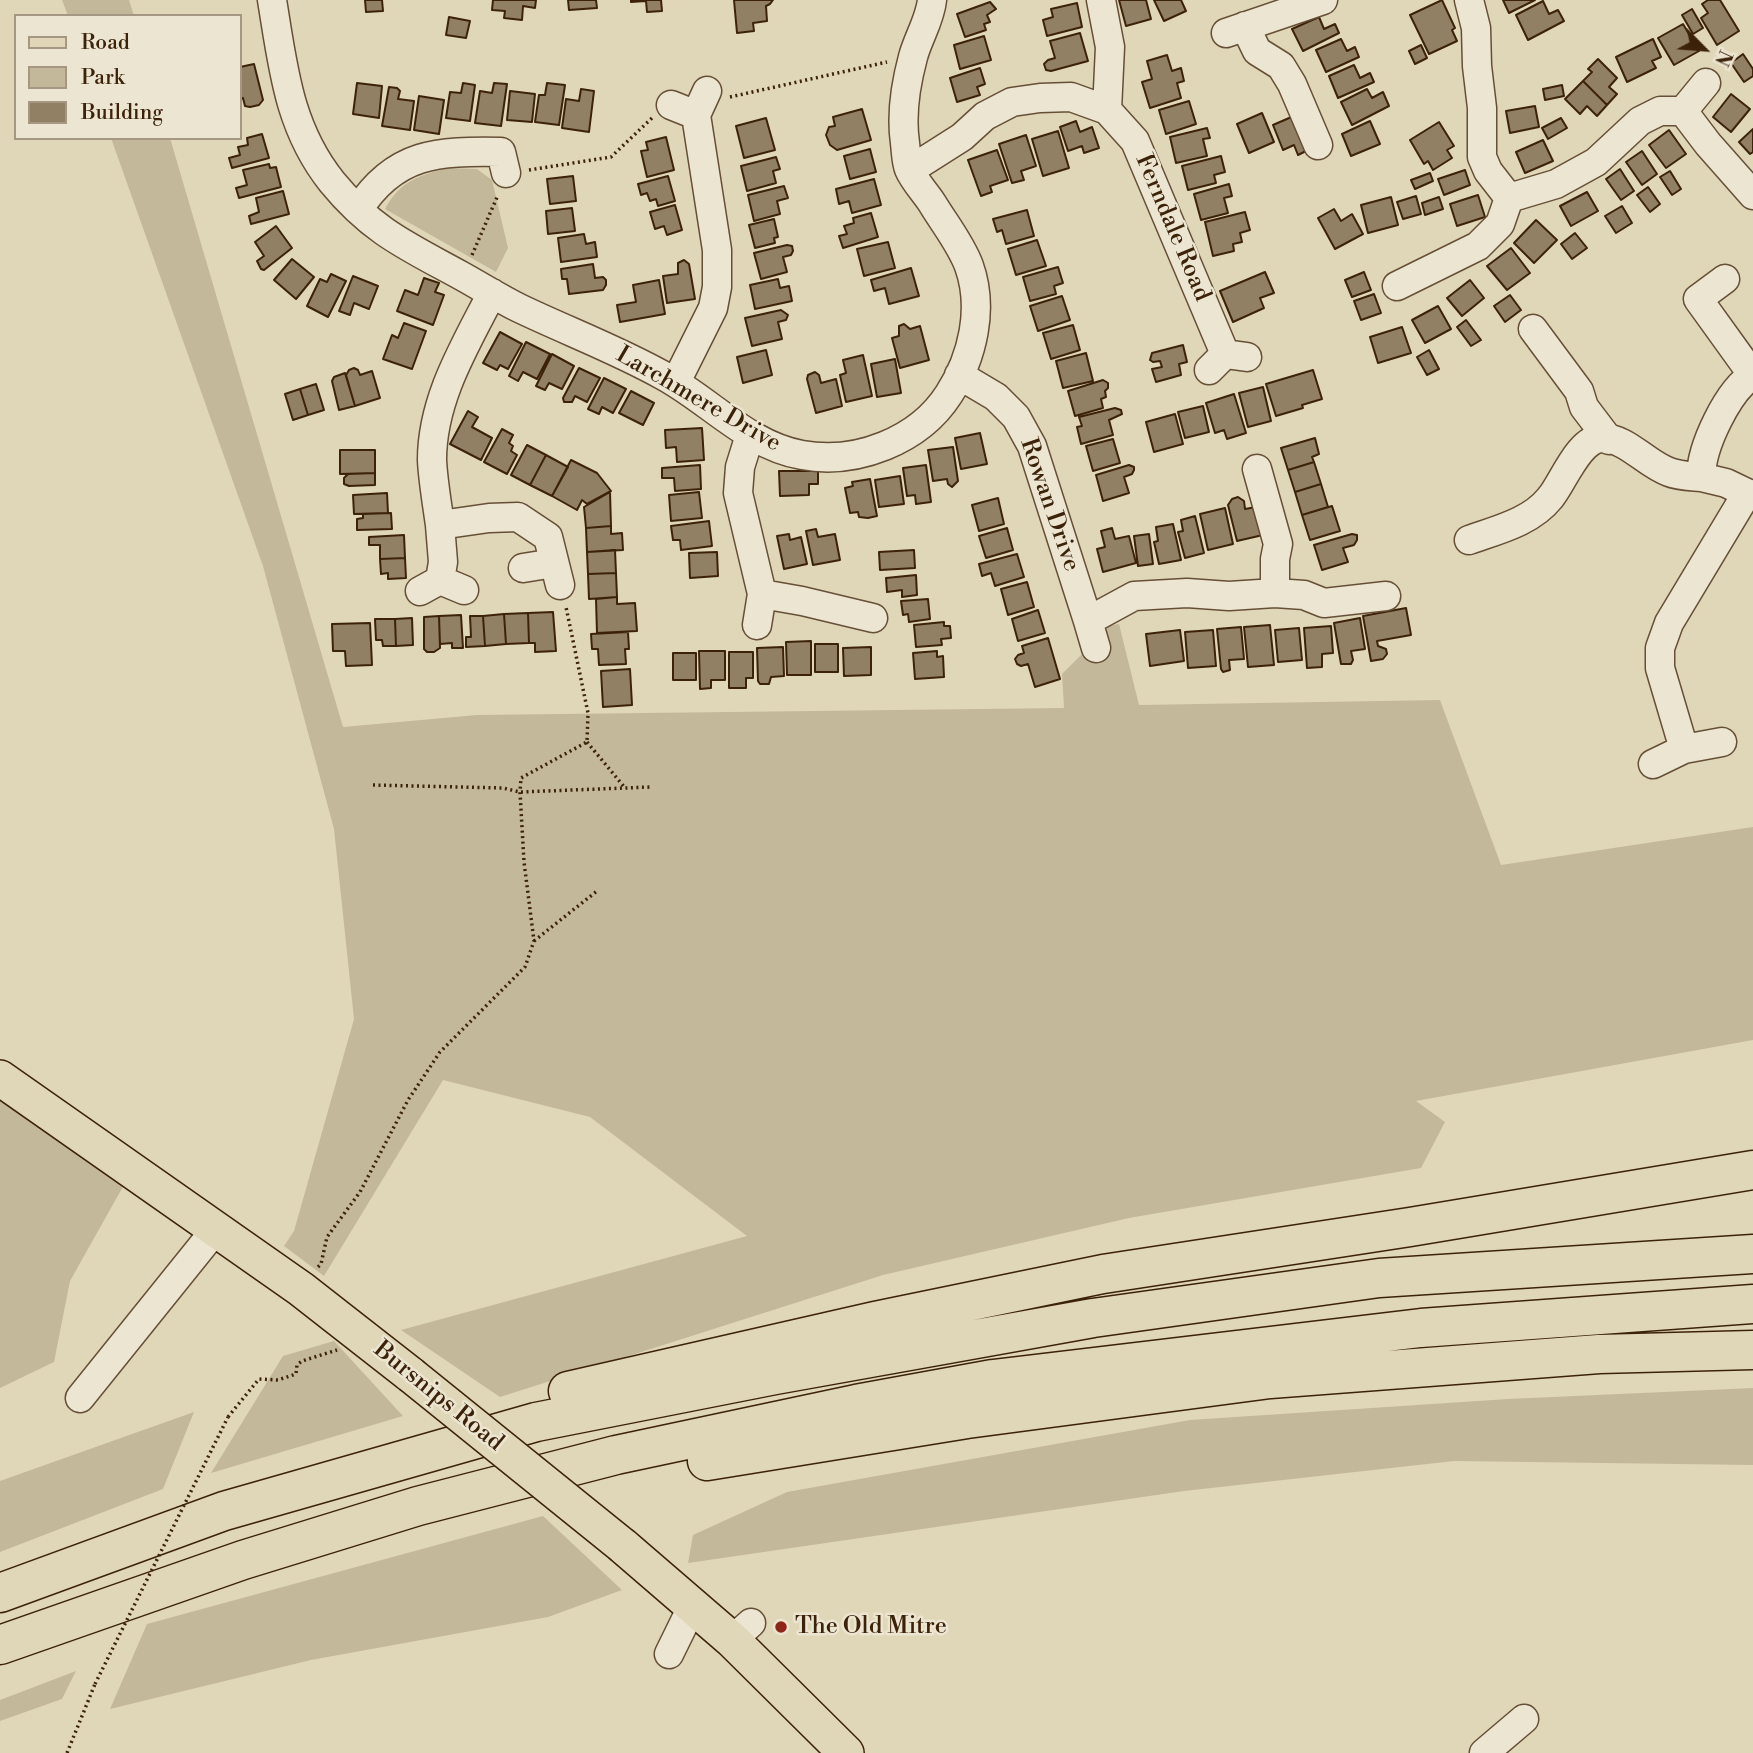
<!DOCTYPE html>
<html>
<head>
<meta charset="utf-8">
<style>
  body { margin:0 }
  #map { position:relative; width:1753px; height:1753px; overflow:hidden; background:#e0d7b8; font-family:"Libre Bodoni",serif }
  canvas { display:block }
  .legend { position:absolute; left:14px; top:14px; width:228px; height:126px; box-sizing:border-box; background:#ebe5d1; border:2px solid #a59781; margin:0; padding:9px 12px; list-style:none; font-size:21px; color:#3d220a }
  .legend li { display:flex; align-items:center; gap:14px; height:35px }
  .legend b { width:35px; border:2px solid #a59781 }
  .north { position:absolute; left:1669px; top:14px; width:70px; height:70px; -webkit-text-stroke:5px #ebe5d1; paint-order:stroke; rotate:115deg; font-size:19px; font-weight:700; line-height:28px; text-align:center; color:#3d220a }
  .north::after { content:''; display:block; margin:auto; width:24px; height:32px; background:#3d220a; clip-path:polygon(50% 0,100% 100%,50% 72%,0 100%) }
</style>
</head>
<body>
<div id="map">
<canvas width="1753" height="1753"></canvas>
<ul class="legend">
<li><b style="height:9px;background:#e0d7b8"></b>Road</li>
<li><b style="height:19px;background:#c4b89a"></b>Park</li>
<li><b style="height:19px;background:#928064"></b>Building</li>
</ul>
<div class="north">N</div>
</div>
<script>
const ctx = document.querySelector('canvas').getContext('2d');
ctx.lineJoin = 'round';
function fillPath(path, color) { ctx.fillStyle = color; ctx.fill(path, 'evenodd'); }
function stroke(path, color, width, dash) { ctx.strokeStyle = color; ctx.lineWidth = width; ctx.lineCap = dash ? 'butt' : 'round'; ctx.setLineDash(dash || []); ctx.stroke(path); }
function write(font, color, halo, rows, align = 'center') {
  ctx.font = font + ' "Libre Bodoni",serif'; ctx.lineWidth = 5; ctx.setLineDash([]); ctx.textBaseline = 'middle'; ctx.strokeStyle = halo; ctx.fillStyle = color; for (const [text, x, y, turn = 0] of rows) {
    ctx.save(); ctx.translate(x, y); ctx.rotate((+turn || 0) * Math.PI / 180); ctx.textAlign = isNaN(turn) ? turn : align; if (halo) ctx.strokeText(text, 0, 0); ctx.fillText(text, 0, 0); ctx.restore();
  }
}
const green = new Path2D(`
  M62 0H129L134 16H68Z
  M111 138H170L343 727 477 715 1064 708 1062 674 1082 654 1109 646 1106 626 1119 624 1139 705 1440 700 1501 865 1753 827V1040L1416 1101 1445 1122 1421 1168 1129 1218 883 1275 500 1397 401 1330 747 1236 590 1117 443 1080 324 1276 284 1246 294 1231 354 1019 334 829 263 566Z
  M449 168 477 169 492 180 508 248 496 272 385 209C400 181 419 175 449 168Z
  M0 1093 125 1183 70 1281 54 1362 0 1388Z
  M334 1341 403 1416 211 1473 283 1356Z
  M1753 1388V1465L1454 1461 1184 1491 688 1563 693 1535 787 1492 1190 1420 1508 1399Z
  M194 1412 163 1489 0 1552V1481Z
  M543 1516 622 1590 548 1617 311 1660 110 1709 147 1624Z
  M76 1671 62 1699 0 1721V1700Z`);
const building = new Path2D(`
  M365 0H382L383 11 366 12Z
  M493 0H536L535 8 523 6 522 20 504 18 505 11 492 10Z
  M568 0H596L597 8 569 10Z
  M631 0H661L662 11 647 12 646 1 631 2Z
  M734 0H773L770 4 766 6 767 21 753 23 754 31 737 33Z
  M1119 0H1146L1151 19 1126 26Z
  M1154 0H1181L1186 11 1164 21Z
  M1442 0 1455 28 1452 30 1457 41 1429 54 1410 15Z
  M1503 0H1535L1509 13Z
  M1708 0H1720L1739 31 1717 45 1701 18 1708 13 1702 4Z
  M1543 1 1549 14 1558 10 1564 21 1528 40 1516 15Z
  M990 2 996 9 987 15 990 22 984 24 986 30 965 37 957 14Z
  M1077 3 1082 27 1047 36 1043 20 1053 17 1051 9Z
  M1692 9 1703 28 1693 34 1682 15Z
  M449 17 470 21 466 38 446 35Z
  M1319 17 1324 29 1335 24 1339 33 1303 51 1292 29Z
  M1683 24 1699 51 1674 65 1658 38Z
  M1080 33 1088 61 1051 71 1046 70 1044 64 1048 60 1055 58 1050 41Z
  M984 36 991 60 960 69 954 45Z
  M1341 39 1347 51 1355 47 1359 57 1326 72 1316 50Z
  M1653 39 1661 57 1652 61 1656 68 1627 82 1616 57Z
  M1421 45 1427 58 1415 64 1409 51Z
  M1743 54 1753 69V76L1744 82 1731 63Z
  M1167 55 1172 71 1181 68 1184 81 1177 83 1181 98 1150 108 1142 82 1152 79 1147 61Z
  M1598 59 1617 78 1609 87 1617 94 1607 105 1583 81 1592 72 1588 69Z
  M254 64 263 100 259 105 250 107 245 106 243 98 240 99V67Z
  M1354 65 1360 78 1370 73 1374 82 1338 98 1329 76Z
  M980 68 985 84 977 87 980 95 957 102 950 78Z
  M1583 81 1607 105 1597 116 1587 106 1580 114 1565 99Z
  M357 83 382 86 379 118 353 114Z
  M463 83 475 85 470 121 446 118 450 92 461 93Z
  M494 83 507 84 501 126 475 123 480 91 492 93Z
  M547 83 565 85 559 125 535 122 539 95H545Z
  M1562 85 1564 96 1545 100 1543 89Z
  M389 87 397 88 400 91 398 99 414 101 410 130 382 126Z
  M581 89 594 91 589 132 562 128 566 99 579 101Z
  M1367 89 1372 98 1383 92 1389 106 1352 125 1341 102Z
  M510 91 535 94 532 122 507 120Z
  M1731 94 1750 109 1731 132 1713 117Z
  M419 96 444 100 439 134 414 130Z
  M1189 101 1196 124 1166 134 1159 110Z
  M1535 106 1539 127 1510 133 1506 111Z
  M862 109 871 140 837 150 830 145 826 135 829 127 835 126 833 117Z
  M1262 113 1274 142 1249 153 1237 124Z
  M1296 115 1310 149 1298 155 1294 145 1283 150 1273 125Z
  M766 118 775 150 744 158 736 126Z
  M1561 118 1567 128 1548 139 1542 128Z
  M1076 121 1080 132 1092 127 1099 148 1084 153 1082 146 1068 151 1060 127Z
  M1370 121 1380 144 1351 156 1342 134Z
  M1439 122 1454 146 1447 150 1452 158 1433 170 1428 161 1424 164 1410 140Z
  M1207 128 1210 138 1203 139 1207 156 1176 163 1170 137Z
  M1753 129V152L1750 154 1739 142Z
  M1669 130 1686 154 1666 168 1649 145Z
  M1058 131 1069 168 1043 176 1032 139Z
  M262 134 269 158 232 168 229 158 240 155 238 147 248 145 247 138Z
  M1026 135 1036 166 1021 171 1024 180 1012 183 999 144Z
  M666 137 674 170 647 177 641 151 648 150 646 142Z
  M1543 140 1553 161 1525 173 1516 152Z
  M870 149 876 172 850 179 844 156Z
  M997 150 1008 180 990 186 992 192 981 196 968 160Z
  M1642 151 1657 174 1642 185 1626 162Z
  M1221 156 1225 172 1214 175 1216 183 1188 190 1182 166Z
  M776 157 780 169 773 171 776 183 747 191 741 166Z
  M269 164 270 168 276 167 281 187 239 198 236 188 247 185 243 170Z
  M1620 169 1634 191 1621 200 1606 179Z
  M1465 170 1470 185 1444 195 1438 179Z
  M1670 171 1681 189 1672 195 1660 177Z
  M1430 173 1433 181 1415 189 1411 180Z
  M573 176 576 201 550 204 547 179Z
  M668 176 675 201 658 206 656 199 650 201 647 193 641 195 638 184Z
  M874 179 881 205 852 213 849 201 839 204 836 189Z
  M1229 184 1232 196 1224 198 1228 213 1201 220 1194 194Z
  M784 186 788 198 777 201 780 214 754 221 748 195Z
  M1648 187 1660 204 1650 212 1637 195Z
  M283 191 289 214 251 224 249 216 259 212 256 198Z
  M1587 192 1598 211 1571 226 1560 206Z
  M1478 195 1485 217 1457 226 1450 204Z
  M1416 196 1421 214 1403 219 1397 202Z
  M1391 197 1398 225 1368 233 1361 205Z
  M1439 197 1443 209 1425 215 1422 203Z
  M675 205 682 230 667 235 664 226 655 229 650 212Z
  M1622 206 1632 223 1616 233 1605 216Z
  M572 208 575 231 548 234 546 211Z
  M1334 209 1341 221 1352 214 1363 234 1335 249 1318 218Z
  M1027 210 1034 236 1006 244 1002 230 997 232 993 219Z
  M1245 212 1250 230 1240 233 1242 242 1233 244 1234 251 1213 256 1205 222Z
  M871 213 878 237 843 248 839 236 847 234 844 226 854 223 853 218Z
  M774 219 778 237 774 238 775 243 755 248 749 225Z
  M1536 220 1557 240 1534 263 1514 243Z
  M276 226 292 248 264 270 261 269 257 261 264 256 255 242Z
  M1575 233 1587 248 1572 259 1561 244Z
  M584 234 586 244 595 242 597 257 561 262 558 238Z
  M1037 240 1046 266 1016 275 1008 249Z
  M888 242 895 268 864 276 857 249Z
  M787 245 792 246 793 251 791 255 783 257 787 272 761 279 754 253Z
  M1511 248 1530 273 1507 290 1487 266Z
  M292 259 314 277 296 299 274 280Z
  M684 260 689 264 695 299 667 303 663 276 678 274V263Z
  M593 264 595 278 603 277 606 280V285L603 290 569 294 567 279H562L561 269Z
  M1058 267 1063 283 1054 286 1056 294 1030 301 1023 277Z
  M911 268 919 296 889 304 885 288 874 291 871 280Z
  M1265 272 1274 293 1260 298 1264 308 1233 322 1220 291Z
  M1364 272 1371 290 1352 297 1345 280Z
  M331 274 346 281 328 317 307 306 320 279 327 282Z
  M353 276 378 286 369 309 354 303 350 315 339 311Z
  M424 278 439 283 435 292 444 295 433 325 397 311 405 290 418 295Z
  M778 279 780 288 789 286 792 301 755 309 750 285Z
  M659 280 665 314 620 322 617 305 636 302 633 285Z
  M1470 280 1484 298 1462 316 1447 298Z
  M1374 294 1381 313 1361 320 1354 301Z
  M1510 295 1521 310 1505 322 1494 306Z
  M1062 296 1070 320 1038 331 1030 306Z
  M1438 306 1451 329 1425 343 1412 320Z
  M781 310 788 315 786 320 778 322 782 339 752 346 745 318Z
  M1466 320 1481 340 1471 346 1457 327Z
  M404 323 426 331 412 369 383 359 392 335 398 338Z
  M904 324 910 329 920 326 929 360 900 368 892 338 899 336V326Z
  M1073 325 1080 350 1051 359 1043 333Z
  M1402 327 1411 353 1378 363 1370 337Z
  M500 332 522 344 508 369 500 365 497 370 483 363Z
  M526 342 550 354 537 379 523 372 518 381 509 376Z
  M1183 345 1187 362 1179 364 1181 375 1156 382 1152 369 1162 367 1160 361 1153 362 1150 360 1152 353Z
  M766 350 772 375 743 383 737 357Z
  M1429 350 1439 369 1427 375 1417 357Z
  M1086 353 1093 381 1063 388 1056 361Z
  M552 354 574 366 562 389 549 383 545 390 536 386Z
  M863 355 872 396 846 402 840 375 846 373 843 360Z
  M895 359 901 393 877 397 871 364Z
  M354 368 358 370 360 375 372 371 380 398 355 406 346 375 349 370Z
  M579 368 600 378 587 402 575 396 572 402H564L563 398Z
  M1313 370 1322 399 1302 405 1303 408 1276 416 1266 384Z
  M815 372 819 375 821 383 836 379 842 406 816 413 807 379 808 375Z
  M345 373 355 406 339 410 332 381 334 377Z
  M604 378 626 389 613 413 602 407 599 414 588 409Z
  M1103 380 1108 383V388L1105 391 1106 397 1101 399 1103 408 1075 416 1068 391Z
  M316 384 324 410 308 415 300 389Z
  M1263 387 1271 421 1248 427 1239 393Z
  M300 389 308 415 293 420 285 394Z
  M631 391 654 403 643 425 619 413Z
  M1234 394 1246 433 1227 439 1224 430 1215 433 1206 403Z
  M1203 406 1209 432 1185 438 1178 412Z
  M1115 408 1121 410 1122 414 1109 420 1113 435 1081 444 1077 427 1082 426 1079 417Z
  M468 411 478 417 472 427 492 438 481 460 450 444Z
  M1175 414 1183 444 1154 452 1146 422Z
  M702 428 704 460 677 462 676 447 666 448 665 430Z
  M502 429 513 435 509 443 513 446 511 451 517 455 507 474 484 462Z
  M980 433 987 464 961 469 955 438Z
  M1315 438 1319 454 1312 457 1314 462 1288 470 1281 448Z
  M1113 439 1120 463 1093 471 1086 446Z
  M527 445 546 455 530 485 511 475Z
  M953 447 958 481 952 487 948 484 947 479 933 481 928 450Z
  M340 450H375V473L340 474Z
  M546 455 568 467 552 496 530 485Z
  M571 460 597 473 611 491 587 504 582 500 577 510 552 496Z
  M1314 462 1321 484 1295 492 1288 470Z
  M700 465 701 489 675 491 674 478H662V468Z
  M926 465 931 502 916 504 915 495 907 496 903 468Z
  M1129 465 1134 467V470L1132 474 1124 477 1129 493 1103 501 1096 475Z
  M779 471H818V484H809V495L780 496Z
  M375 473V485L349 486 344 484V478L348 474Z
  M900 476 904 504 879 507 875 480Z
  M870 479 877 516 868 518 859 517 858 512 850 513 845 488 853 486 852 482Z
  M1321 484 1328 507 1302 515 1295 492Z
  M610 492 611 526 586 528 584 507Z
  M699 492 702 518 671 521 669 495Z
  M387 493 388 513 354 514 353 495Z
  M1238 497 1244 501 1245 509 1256 507 1263 535 1237 541 1228 505 1232 499Z
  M998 498 1004 524 979 531 972 505Z
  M1332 506 1340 531 1310 540 1302 515Z
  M1225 508 1233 544 1208 550 1200 514Z
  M391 513 392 529 357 530V519L363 518V514Z
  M1195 516 1204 553 1185 558 1178 532 1183 531 1181 520Z
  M709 521 712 546 681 550 680 540H673L671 526Z
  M1173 524 1181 560 1159 564 1154 542 1158 541 1156 527Z
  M611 526V534L622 533 623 550 587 552 586 528Z
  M1007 528 1013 550 986 558 979 536Z
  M1112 528 1115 539 1129 536 1136 563 1103 572 1097 549 1105 547 1101 531Z
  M816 529 818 537 835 534 840 560 813 565 806 531Z
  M789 534 790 540 801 537 807 564 784 569 777 536Z
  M1149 534 1153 564 1138 566 1134 536Z
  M1352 534 1357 535V540L1354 545 1343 548 1348 562 1322 570 1314 545Z
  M404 535 405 558 380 559V545H369V537Z
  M615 550 616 573 588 574 587 552Z
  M914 550 915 568 880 570 879 552Z
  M717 552 718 576 690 578 689 553Z
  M1017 554 1024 577 995 586 991 573 982 576 979 564Z
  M405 558 406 578 388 579V573L381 574 380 559Z
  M616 573 617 597 589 599 588 574Z
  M916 575 917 595 902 597V590L887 592 886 578Z
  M1027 582 1034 607 1008 615 1001 589Z
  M617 597V604L635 603 637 631 597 633 596 599Z
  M928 599 930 619 909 622 908 614 903 615 901 601Z
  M1406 608 1411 635 1377 641 1378 646 1386 649 1387 654 1383 659 1371 661 1363 616Z
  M1038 610 1045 633 1018 641 1012 619Z
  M553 612 556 651 535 652V643H529L528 613Z
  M528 613 529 643 506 644 504 614Z
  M504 614 506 644 485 646 483 616Z
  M461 615 463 648H452V643L440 644 439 616Z
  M439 616 440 648 434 652H427L424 649V617Z
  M470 616H483L485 646 466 647V637H471Z
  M412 618 413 645 396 646 395 619Z
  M1360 618 1365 649 1351 651 1353 660 1351 664H1341L1334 623Z
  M375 619H395L396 646H383L382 640H376Z
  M944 622V626H950L951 638 941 639 942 645 916 647 914 625Z
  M370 623 372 665 346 666 345 651H333L332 624Z
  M1270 625 1274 665 1248 667 1244 627Z
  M1331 626 1333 653 1322 654V667L1307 668 1304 628Z
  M1241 627 1244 659 1229 660 1230 670 1223 672 1221 669 1217 629Z
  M1299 628 1302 660 1278 662 1275 630Z
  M1180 630 1184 661 1150 666 1146 634Z
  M1213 630 1216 666 1188 668 1185 632Z
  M628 632 629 649H625L626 664 599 665 598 649H592L591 634Z
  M1048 638 1060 679 1035 687 1028 664 1021 666 1017 664 1015 659 1018 655 1024 653 1022 646Z
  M811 641V675H787L786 642Z
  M815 644H838V672H815Z
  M783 647 784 676 771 677 769 684H760L758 681 757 648Z
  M871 647V675L844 676 843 648Z
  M699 651H725V680H711V688L700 689Z
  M937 651V657L943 656 944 677 915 679 913 653Z
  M729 652H753V678H746V688H729Z
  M673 653H696V680H673Z
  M630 669 632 705 603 707 601 671Z`);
const path = new Path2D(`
  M730 97 887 62
  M529 170 611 157 652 118
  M472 255 498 195
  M587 742 625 788
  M373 785 503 788 520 792 651 787
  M534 941 597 891
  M318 1267 321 1264 327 1237 360 1192 408 1100 440 1052 525 967 534 941 524 862 520 792 521 778 587 742 588 713 566 607
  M228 1417 259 1379 278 1380 296 1374 297 1365 302 1361 337 1350
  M67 1753 95 1684`);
const minor = new Path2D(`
  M272 0C283 66 288 127 332 182 372 231 407 246 460 275 480 286 499 298 519 308 567 331 618 350 664 376 710 401 749 446 802 455 856 465 919 441 949 394 973 357 984 308 969 266 961 244 944 223 932 203 925 192 914 181 909 169 906 162 906 151 905 143 901 116 906 83 913 57 918 38 930 20 932 0
  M1101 0 1110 47 1107 110
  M1469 0 1476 28 1477 66 1482 108V157L1488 171 1509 198 1556 184 1596 162 1640 121 1660 111H1683L1708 144 1753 195
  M1245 26 1257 51 1281 66 1292 84 1318 145
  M1226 33 1323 0
  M671 105 696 115
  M1683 111 1706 83
  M910 170 962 137 985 116 1012 102 1040 98 1071 97 1107 110 1135 141 1225 354
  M358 210C395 152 438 151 501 152L506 173
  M1725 279 1698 299 1752 374
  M1397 286 1478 246 1500 224 1509 198
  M492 293C465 346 432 399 432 460 433 481 437 503 440 525L489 518 518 517 548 537 560 585
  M1533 329 1579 391 1584 407 1609 440
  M1209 370 1225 354 1247 357
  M959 375 996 397 1016 417 1032 446 1088 621 1134 596 1187 593 1229 596 1275 593 1304 595 1324 603 1386 596
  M1753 375C1728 390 1701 447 1701 477L1726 483 1753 496
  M676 382 713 308 717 287V250L696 115 707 91
  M750 435 740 467 738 493 762 594 757 625
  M1257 469 1278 544 1275 559V593
  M1469 540C1497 530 1531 522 1550 498 1563 483 1578 439 1602 438 1627 438 1646 464 1669 472 1679 476 1690 476 1701 477
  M523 568 554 563
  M440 580 443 562 440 525
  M420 591 440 580 464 590
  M762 594 802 601 873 618
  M1088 621 1096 648
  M1722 742 1684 749 1660 668V648L1669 623 1747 493
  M1653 764 1684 749
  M80 1398 216 1229
  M732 1640 751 1623
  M669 1654 693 1605
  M1484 1753 1524 1719`);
const major = new Path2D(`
  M0 1078 301 1289 411 1375
  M623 1546 732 1640 846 1753`);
const highway = new Path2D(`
  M568 1391 875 1321 1103 1274 1410 1227 1753 1170
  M707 1461 967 1419 1270 1379 1599 1354 1753 1350
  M0 1593 224 1511 536 1422 775 1375 1093 1318 1379 1278 1753 1254
  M0 1645 243 1560 418 1506 616 1455 856 1404 993 1379 1421 1328 1753 1304`);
const pathBridge = new Path2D(`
  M95 1684 228 1417`);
const majorBridge = new Path2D(`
  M411 1375 623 1546`);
const markers = [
  [781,1627,7,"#8f2418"]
];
const streetNames = [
  ["Ferndale Road",1172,228,67],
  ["Larchmere Drive",698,400,30],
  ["Rowan Drive",1049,505,71],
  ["Bursnips Road",438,1397,39]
];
const poiNames = [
  ["The Old Mitre",795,1627]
];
fillPath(green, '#c4b89a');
fillPath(building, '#928064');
stroke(building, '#3d220a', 2);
stroke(minor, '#664f36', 31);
stroke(major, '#3d220a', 38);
stroke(highway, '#3d220a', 41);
stroke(path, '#3d220a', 3.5, [2, 3.5]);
stroke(minor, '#ebe5d1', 28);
stroke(major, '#e0d7b8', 35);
stroke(highway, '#e0d7b8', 38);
stroke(majorBridge, '#3d220a', 38, []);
stroke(pathBridge, '#3d220a', 3.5, [2, 3.5]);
stroke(majorBridge, '#e0d7b8', 35);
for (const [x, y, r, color] of markers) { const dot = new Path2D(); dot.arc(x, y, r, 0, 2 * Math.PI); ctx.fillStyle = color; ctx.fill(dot); stroke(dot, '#ebe5d1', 2.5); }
write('24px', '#3d220a', '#ebe5d1', streetNames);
write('24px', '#3d220a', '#ebe5d1', poiNames, 'left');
</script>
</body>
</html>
